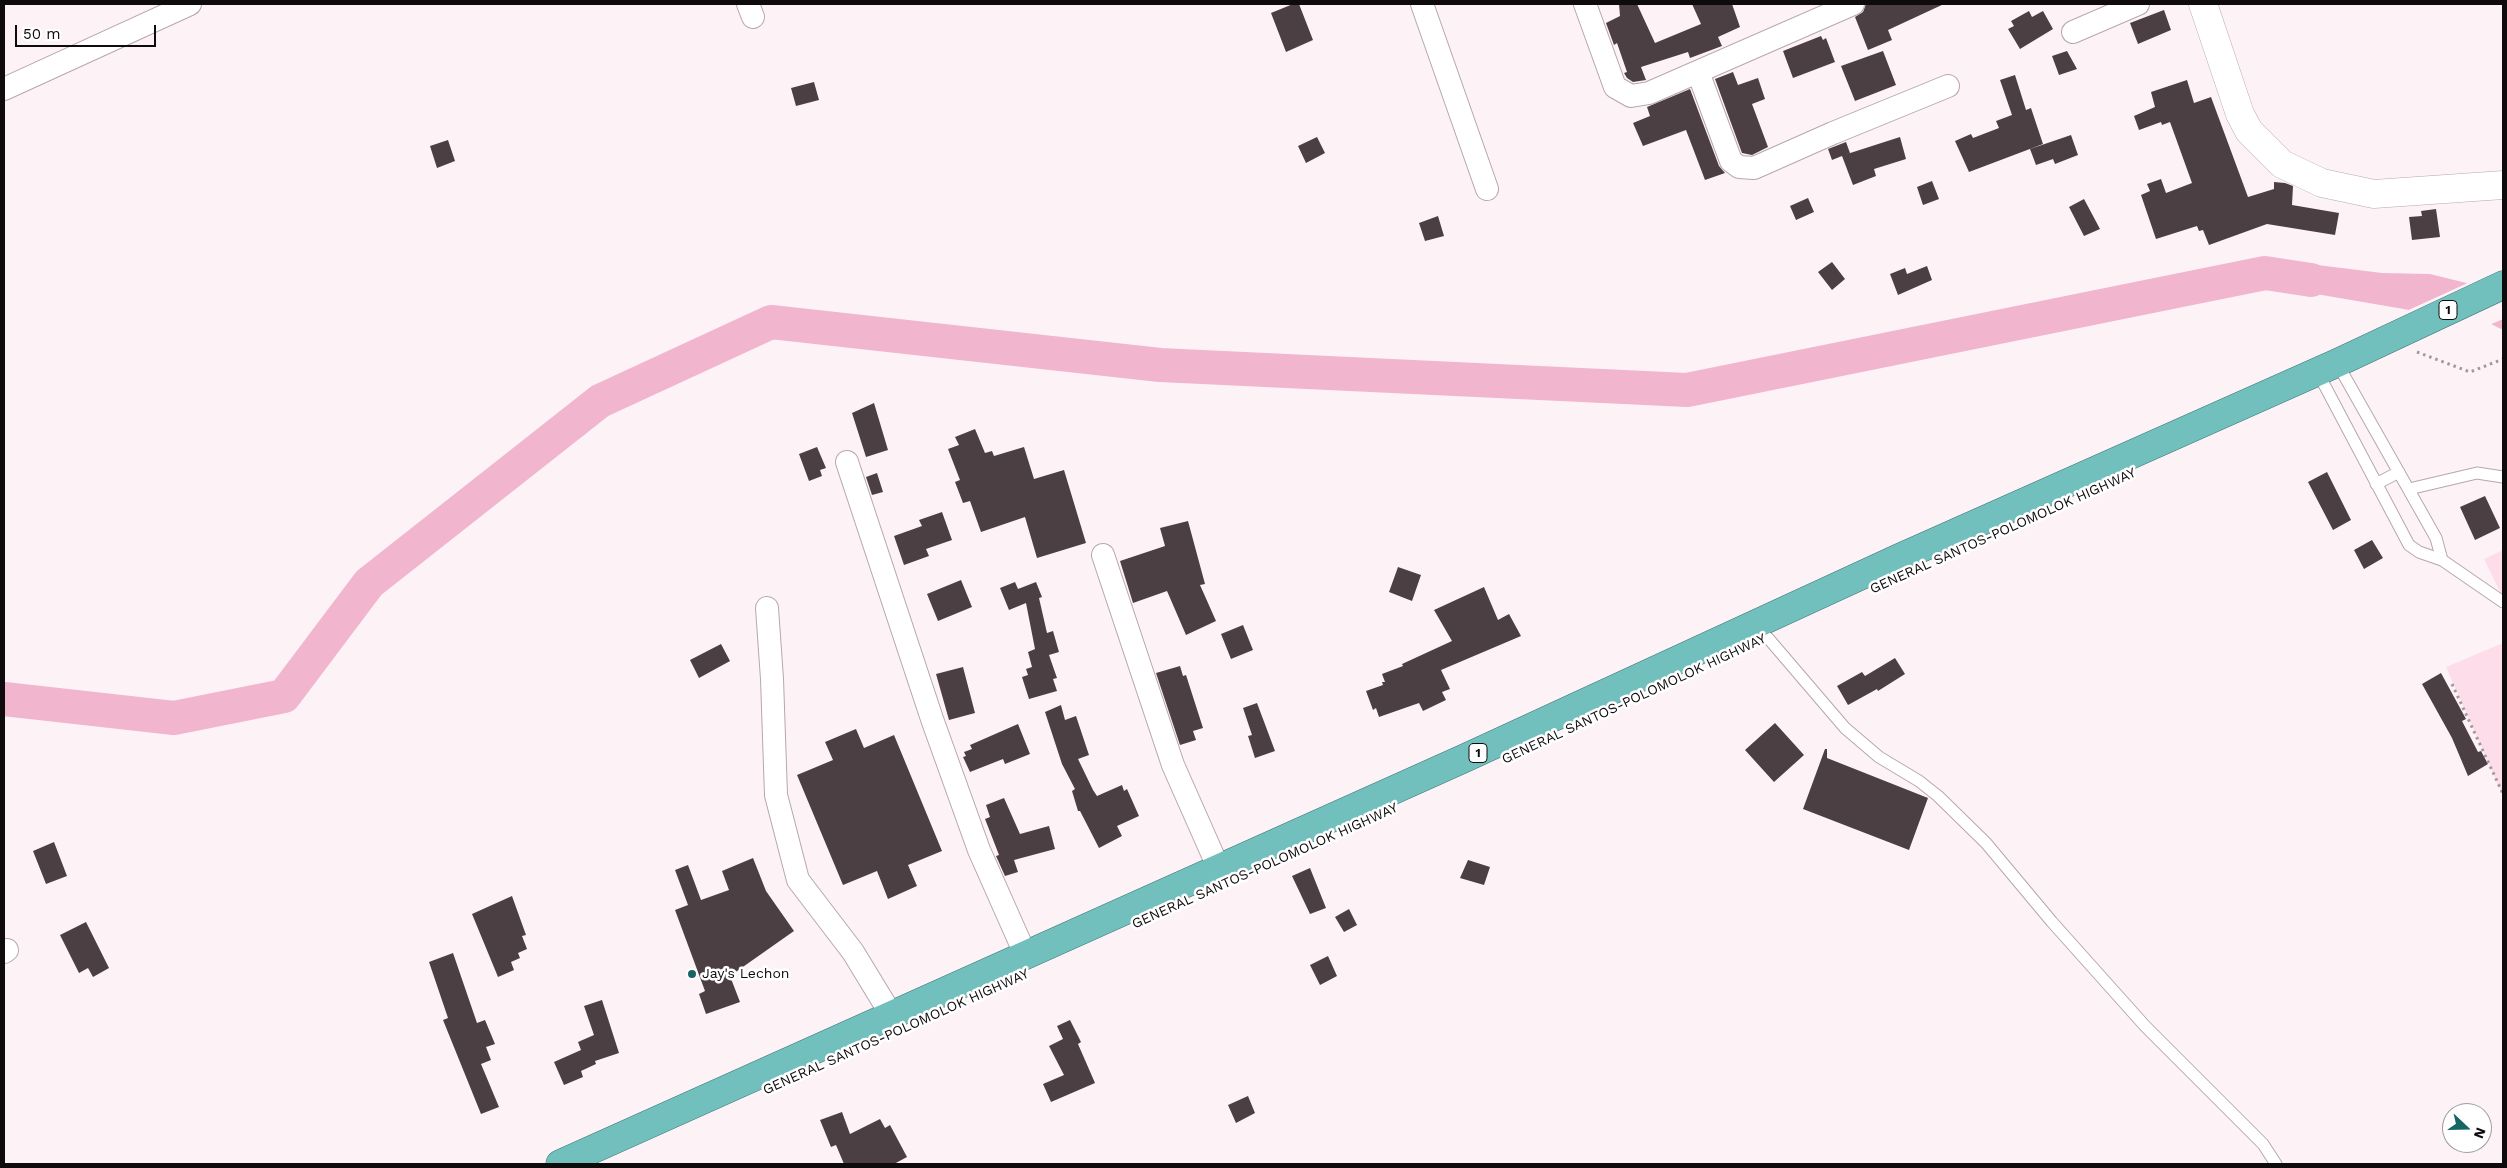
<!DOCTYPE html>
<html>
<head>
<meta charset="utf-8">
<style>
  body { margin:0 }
  #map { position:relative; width:2507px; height:1168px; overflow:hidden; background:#fdf3f7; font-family:"Work Sans",sans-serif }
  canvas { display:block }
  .frame { position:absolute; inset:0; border:5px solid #0f0a0c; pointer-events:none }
  .north { position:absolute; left:2442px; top:1103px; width:50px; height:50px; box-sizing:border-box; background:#fff; border:1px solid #9f9d9e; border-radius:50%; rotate:111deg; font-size:14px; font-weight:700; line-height:20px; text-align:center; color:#0f0a0c }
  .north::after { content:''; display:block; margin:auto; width:18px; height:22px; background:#176664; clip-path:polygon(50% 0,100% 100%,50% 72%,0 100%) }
  .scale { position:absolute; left:15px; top:25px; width:141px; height:22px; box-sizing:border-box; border:2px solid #0f0a0c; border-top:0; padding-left:6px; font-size:15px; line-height:18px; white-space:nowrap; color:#0f0a0c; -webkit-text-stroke:4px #fff; paint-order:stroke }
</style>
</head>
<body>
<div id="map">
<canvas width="2507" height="1168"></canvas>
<div class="frame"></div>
<div class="north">N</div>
<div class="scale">50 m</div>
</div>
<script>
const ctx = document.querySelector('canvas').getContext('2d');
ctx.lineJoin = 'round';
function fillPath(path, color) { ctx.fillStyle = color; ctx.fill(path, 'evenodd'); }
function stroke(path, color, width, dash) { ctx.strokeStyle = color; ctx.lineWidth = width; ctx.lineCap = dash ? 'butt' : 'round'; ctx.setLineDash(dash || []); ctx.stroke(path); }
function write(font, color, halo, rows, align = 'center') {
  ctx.font = font + ' "Work Sans",sans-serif'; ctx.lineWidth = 5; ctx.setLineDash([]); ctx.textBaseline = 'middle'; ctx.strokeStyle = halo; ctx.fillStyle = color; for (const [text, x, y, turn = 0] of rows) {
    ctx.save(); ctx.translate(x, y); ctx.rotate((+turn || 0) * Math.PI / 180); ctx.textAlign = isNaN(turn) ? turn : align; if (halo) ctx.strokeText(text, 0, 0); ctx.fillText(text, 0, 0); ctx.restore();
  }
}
const green = new Path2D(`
  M2503 550V598L2484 559Z
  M2503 643V796L2446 667Z`);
const water = new Path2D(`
  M2285 261 2382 273 2430 274 2503 292V330L2491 324 2316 294 2275 291 2265 273Z`);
const pier = new Path2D(`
  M2470 282 2503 290V319L2487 326 2402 313Z`);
const river = new Path2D(`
  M4 699 174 718 284 696 369 583 600 401 771 322 1160 365 1687 390 2265 273 2311 280`);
const building = new Path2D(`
  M1293 4H1299L1313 40 1286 52 1271 13Z
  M1619 4H1637L1655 43 1701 24 1692 4H1732L1740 27 1718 37 1722 46 1690 58 1688 52 1641 67 1646 80 1633 82 1627 78 1624 73 1627 72 1617 43 1614 45 1606 23 1620 16Z
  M1866 4H1944L1888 30 1892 40 1868 50 1855 17 1863 12Z
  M2164 10 2171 30 2138 44 2130 23Z
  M2029 11 2032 17 2043 11 2053 29 2020 49 2008 29 2014 26 2011 21Z
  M1821 36 1823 40 1826 38 1835 62 1793 78 1783 51Z
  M1883 51 1896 85 1855 101 1841 66Z
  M2067 51 2077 69 2059 75 2052 56Z
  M1733 72 1738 85 1758 78 1765 99 1752 104 1768 147 1752 155 1742 153 1715 79Z
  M2015 75 2026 110 2031 108 2043 144 1969 172 1955 141 1971 134 1973 138 1999 128 1996 121 2012 115 2000 80Z
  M2187 80 2194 103 2211 97 2248 197 2274 189V182L2285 183 2293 186 2292 205 2339 213 2335 235 2267 224 2209 245 2203 230 2199 231 2197 226 2156 239 2141 195 2150 191 2147 184 2161 179 2166 193 2192 183 2170 122 2162 125 2161 122 2139 130 2134 116 2155 107 2151 92Z
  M814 82 819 100 796 106 791 88Z
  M1690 89 1719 166 1725 173 1705 180 1686 130 1643 146 1633 123 1650 116 1647 107Z
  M2071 135 2078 155 2055 164 2053 159 2036 165 2030 149Z
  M1317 137 1325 153 1306 163 1298 146Z
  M1900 137 1906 159 1874 169 1876 176 1853 185 1842 156 1832 160 1828 149 1846 142 1850 153 1844 155Z
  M448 140 455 161 437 168 430 146Z
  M1932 181 1939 199 1923 205 1917 187Z
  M1808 198 1814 212 1796 220 1790 206Z
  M2084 199 2100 229 2084 236 2069 207Z
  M2436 209 2440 237 2412 240 2409 217 2422 216 2421 211Z
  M1438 216 1444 236 1425 241 1419 223Z
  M1832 262 1845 279 1832 290 1818 272Z
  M1927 266 1932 280 1898 295 1890 274 1905 268 1907 274Z
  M874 403 888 450 866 457 852 413Z
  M975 429 985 453 992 451 994 456 1024 447 1034 479 1064 470 1086 543 1037 558 1025 517 981 532 970 501 963 503 955 482 960 480 948 449 959 445 955 437Z
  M817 447 826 468 820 470 822 476 809 481 799 454Z
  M2327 472 2351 520 2333 530 2308 482Z
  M877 473 883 492 872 495 866 477Z
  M2485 496 2500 528 2475 540 2460 507Z
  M942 512 952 540 926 549 929 556 904 565 894 536 922 526 919 520Z
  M1188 521 1205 584 1200 585 1216 621 1186 635 1167 591 1133 603 1120 561 1165 546 1160 528Z
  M2372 540 2383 558 2364 569 2354 550Z
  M1398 567 1421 575 1412 601 1389 592Z
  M961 580 972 607 938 621 927 594Z
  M1015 582 1018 589 1036 582 1042 597 1039 598 1047 633 1053 631 1059 652 1049 655 1057 678 1053 679 1057 691 1029 699 1022 677 1028 675 1026 669 1032 667 1028 652 1035 649 1026 603 1009 610 1000 588Z
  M1484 587 1498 620 1509 614 1521 636 1441 670 1450 689 1442 692 1446 700 1423 711 1419 703 1379 717 1376 708 1373 710 1366 691 1383 685 1382 682H1385L1382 674 1403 666 1402 664 1452 641 1434 610Z
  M1243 625 1253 650 1231 659 1221 634Z
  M721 644 730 661 699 678 690 660Z
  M1895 658 1905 674 1878 691 1877 689 1848 705 1837 686 1862 672 1865 676Z
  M1180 666 1183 676 1186 675 1203 728 1193 731 1196 740 1180 745 1156 673Z
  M963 667 975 713 949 720 936 674Z
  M2441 673 2466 719 2462 721 2478 752 2481 751 2488 764 2468 776 2452 738 2422 684Z
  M1257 703 1275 751 1255 758 1248 736 1252 735 1243 708Z
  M1061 705 1065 720 1076 716 1089 755 1078 759 1093 790 1097 796 1122 785 1124 791 1127 789 1139 816 1117 826 1122 836 1099 848 1080 811H1078L1072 791 1075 789 1062 764 1045 712Z
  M1775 723 1804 755 1774 782 1745 750Z
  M1018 724 1030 754 1005 764 1003 759 970 772 963 757 966 756 964 752 972 749 970 745Z
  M856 729 864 748 894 735 942 851 908 865 917 886 888 899 877 871 843 885 797 775 833 760 825 742Z
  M1825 749H1827V758L1928 798 1909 850 1803 809Z
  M1004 798 1020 834 1049 826 1055 849 1014 860 1018 872 1005 876 996 856 999 855 985 819 990 817 986 805Z
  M54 842 67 876 46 884 33 851Z
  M753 858 766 891 794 931 730 976 740 1002 706 1014 699 994 705 991 675 910 688 905 675 870 688 865 701 900 729 890 722 871Z
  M1468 860 1490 867 1484 885 1460 878Z
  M1310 868 1326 908 1310 914 1292 876Z
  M512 896 526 935 522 936 527 949 518 953 520 958 511 962 514 970 498 977 472 914Z
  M1349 909 1357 925 1344 932 1335 917Z
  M86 922 109 968 93 977 88 968 79 973 60 935Z
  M453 953 477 1023 485 1020 495 1044 486 1047 491 1060 481 1064 499 1107 481 1114 443 1020 448 1018 429 962Z
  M1328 956 1337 976 1320 985 1310 965Z
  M602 1000 619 1053 595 1061 596 1064 581 1071 583 1077 564 1085 554 1062 581 1050 578 1042 594 1035 584 1006Z
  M1070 1020 1081 1042 1078 1044 1095 1083 1051 1102 1043 1084 1064 1075 1049 1046 1063 1039 1057 1026Z
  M1248 1096 1255 1113 1236 1123 1228 1105Z
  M842 1112 850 1134 880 1119 885 1128 890 1125 907 1157 894 1164H844L836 1145 831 1147 820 1120Z`);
const path = new Path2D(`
  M2417 352 2470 372 2503 359
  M2452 684 2503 794`);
const service = new Path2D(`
  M2337 363 2436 538 2442 560
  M2317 371 2409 545 2419 552 2442 560 2503 602
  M2376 484 2399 472
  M2409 489 2477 473 2503 477
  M1768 638 1845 728 1879 757 1919 781 1938 796 1986 843 2052 922 2145 1026 2263 1144 2276 1164`);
const minor = new Path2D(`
  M748 4 753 17
  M1422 4 1487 189
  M1585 4 1615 87 1631 96 1649 93 1853 4
  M2073 32 2138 4
  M1698 72 1731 161 1739 167 1754 168 1833 133 1948 86
  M4 89 190 4
  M847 462 932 719 979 850 1026 956
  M1103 555 1173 765 1219 869
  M767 608 772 679 776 795 798 880 853 952 892 1016
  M4 952 7 950`);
const tertiary = new Path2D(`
  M2203 4 2240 114 2249 131 2282 164 2322 183 2374 194 2503 185`);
const trunk = new Path2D(`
  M560 1164 1465 758 1899 558 2337 363 2503 285`);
const markers = [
  [692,974,5,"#176664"]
];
const shields = [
  [2448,310,18],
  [1478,753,18]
];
const shieldNames = [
  ["1",2448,310],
  ["1",1478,753]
];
const streetNames = [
  ["GENERAL SANTOS-POLOMOLOK HIGHWAY",2003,531,-24],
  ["GENERAL SANTOS-POLOMOLOK HIGHWAY",1634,699,-25],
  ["GENERAL SANTOS-POLOMOLOK HIGHWAY",1265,866,-24],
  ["GENERAL SANTOS-POLOMOLOK HIGHWAY",896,1032,-24]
];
const poiNames = [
  ["Jay's Lechon",702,974]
];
fillPath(green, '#feddea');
fillPath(water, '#f1b6ce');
fillPath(pier, '#fdf3f7');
stroke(river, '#f1b6ce', 34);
fillPath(building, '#4c3f44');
stroke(service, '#b6a7ad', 13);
stroke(minor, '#b6a7ad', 24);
stroke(tertiary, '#b6a7ad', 29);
stroke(trunk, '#387775', 29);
stroke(path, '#a0989b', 3, [2.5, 4]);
stroke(service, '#fff', 11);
stroke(minor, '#fff', 22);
stroke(tertiary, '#fff', 28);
stroke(trunk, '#72c0be', 28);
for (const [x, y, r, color] of markers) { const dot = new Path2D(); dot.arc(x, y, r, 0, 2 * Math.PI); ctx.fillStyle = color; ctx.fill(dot); stroke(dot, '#fff', 2); }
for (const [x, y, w] of shields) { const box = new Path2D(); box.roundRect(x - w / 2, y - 9.5, w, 19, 4); ctx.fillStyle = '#fff'; ctx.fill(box); stroke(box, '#0f0a0c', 1); }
write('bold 12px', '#0f0a0c', null, shieldNames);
write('14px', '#0f0a0c', '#fff', streetNames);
write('14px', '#0f0a0c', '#fff', poiNames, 'left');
</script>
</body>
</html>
